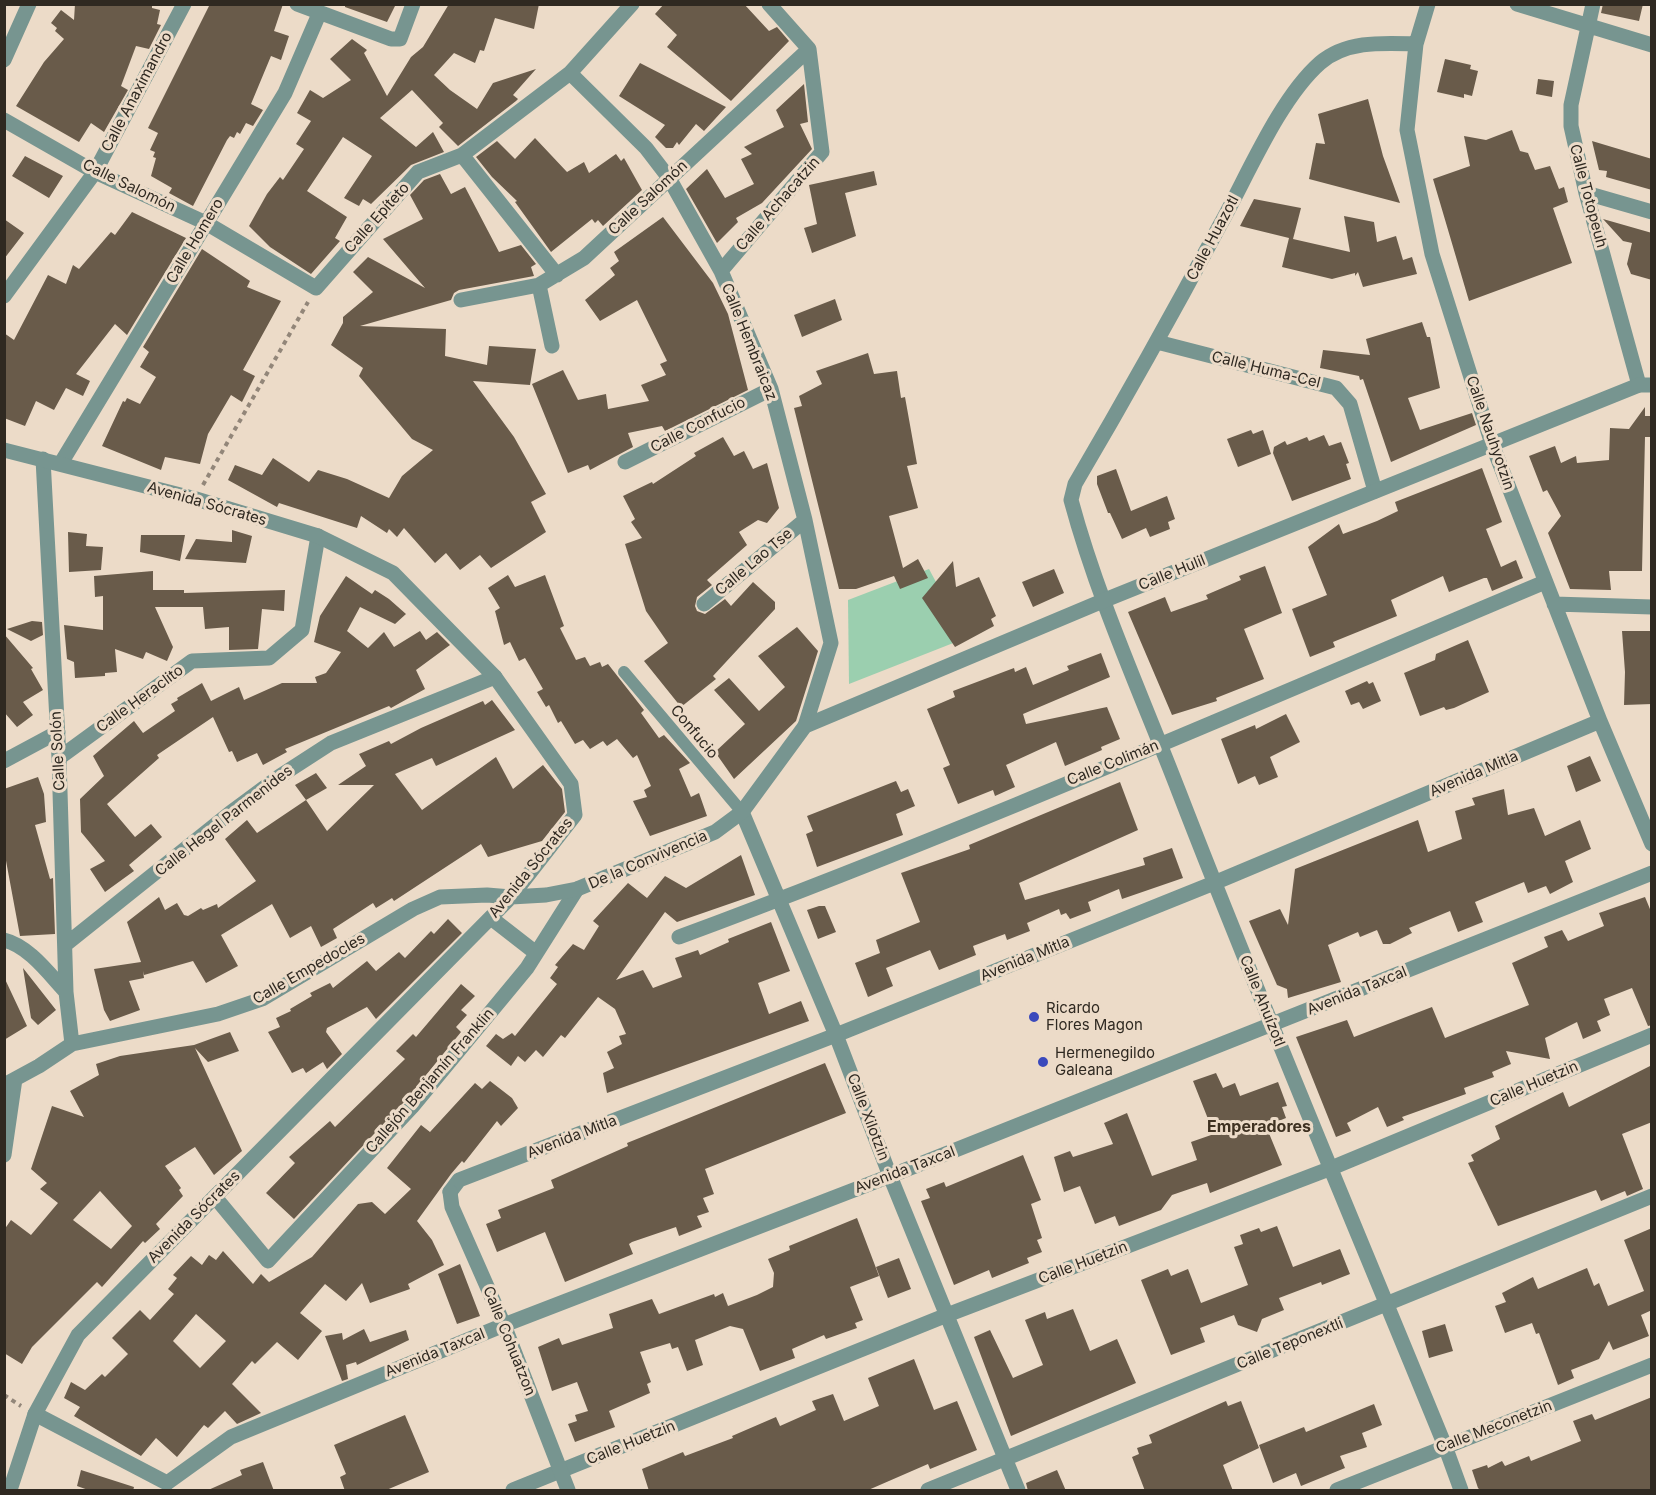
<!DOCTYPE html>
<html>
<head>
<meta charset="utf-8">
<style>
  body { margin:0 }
  #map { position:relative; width:1656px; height:1495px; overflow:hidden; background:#ecdbc8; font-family:Inter,sans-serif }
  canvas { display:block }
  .frame { position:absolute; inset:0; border:6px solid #2f2921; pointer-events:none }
</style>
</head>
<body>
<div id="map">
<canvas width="1656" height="1495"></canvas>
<div class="frame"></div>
</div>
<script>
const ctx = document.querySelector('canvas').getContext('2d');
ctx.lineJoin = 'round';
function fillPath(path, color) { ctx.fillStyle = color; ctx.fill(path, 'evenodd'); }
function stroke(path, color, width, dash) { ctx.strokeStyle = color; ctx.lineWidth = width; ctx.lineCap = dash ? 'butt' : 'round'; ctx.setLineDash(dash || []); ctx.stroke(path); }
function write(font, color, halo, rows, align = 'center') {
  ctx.font = font + ' Inter,sans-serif'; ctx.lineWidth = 6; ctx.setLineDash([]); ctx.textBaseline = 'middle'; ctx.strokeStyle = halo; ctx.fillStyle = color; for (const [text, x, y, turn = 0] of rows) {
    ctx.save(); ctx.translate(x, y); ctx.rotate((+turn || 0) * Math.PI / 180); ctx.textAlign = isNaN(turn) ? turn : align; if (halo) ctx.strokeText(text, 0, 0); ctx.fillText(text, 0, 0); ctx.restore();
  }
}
const green = new Path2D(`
  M929 569 966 638 849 684 848 600Z`);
const building = new Path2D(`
  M75 4H152V8L160 10 157 24 161 25 149 49 136 46 121 86 128 90 104 132 91 123 79 142 16 106 44 62 64 39 55 31 57 28 51 23 61 10 74 20Z
  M210 4H283L274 31 289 36 281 60 271 56 251 104 263 110 253 126 246 123 240 134 237 132 234 138 230 136 227 140 193 206 169 193 172 188 151 176 156 158 153 157 155 152 150 150 158 133 148 128Z
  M345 4H396L387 22 345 7Z
  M449 4H539L534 29 495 18 484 51 480 50 475 63 454 53 434 75 450 90 477 109 493 83 536 69 513 95 518 99 516 101 458 146 439 127 443 123 412 90 380 118 416 147 433 132 444 152 411 165 371 204 363 199 359 206 344 198 372 156 343 137 307 191 347 217 335 238 340 241 311 274 270 247 249 226 267 194 280 177 283 180 304 149 296 144 311 121 297 113 310 90 323 98 351 80 330 59 352 39 367 50 364 53 387 96 411 57 423 47Z
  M664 4H744L769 31 777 27 789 41 731 101 667 47 677 35 655 14Z
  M1603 4H1643L1639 21 1601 13Z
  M1445 59 1471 65 1470 69 1478 71 1472 96 1464 94V98L1437 92Z
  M640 63 726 107 704 131 696 124 679 145 677 142 673 148H666L655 137 665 125 619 96Z
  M1538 79 1554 81 1552 97 1536 94Z
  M804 84 808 122 800 124 812 149 762 203 736 218 738 222 717 243 686 189 707 169 725 198 754 184 741 159 752 154 744 147 784 127 776 110Z
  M1368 99 1383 156 1400 203 1309 179 1316 143 1325 144 1318 114Z
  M1512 130 1520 151 1528 153 1535 170 1550 166 1559 189 1564 187 1568 202 1553 208 1572 263 1469 301 1433 179 1470 166 1464 136 1486 140Z
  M535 138 567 172 584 162 589 173 616 154 621 161 624 158 642 190 603 226 598 220 595 223 592 219 551 252 515 202 517 201 492 177 476 157 497 141 515 159Z
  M1592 141 1652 159V190L1606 177 1607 171 1599 170Z
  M25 156 63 176 49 198 12 176Z
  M874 171 877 185 845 193 856 236 812 253 804 228 817 224 809 185Z
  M440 174 451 194 465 187 499 252 521 245 536 264 531 267 534 276 459 290 454 293 451 300 360 326 446 329 445 356 487 365 489 346 536 349 530 385 473 381 514 437 546 494 531 502 546 532 491 568 480 555 460 570 446 553 435 563 404 528 397 537 389 529 387 533 361 516 357 528 279 503 277 507 228 480 235 465 262 475 273 458 309 482 318 470 347 479 389 498 402 476 433 450 412 439 359 376 363 368 331 345 343 323V317L373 292 353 272 368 257 425 288 383 239 423 219 410 195 424 180Z
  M1254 199 1301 208 1293 239 1350 252 1344 216 1374 222 1377 242 1396 236 1403 260 1412 257 1417 274 1363 287 1358 272 1355 276V273L1332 279 1282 267 1289 238 1240 226Z
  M132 212 186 238 127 335 115 324 76 374 90 381 83 396 66 388 54 410 36 401 25 426 4 418V333L14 340 48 275 66 284 73 265 79 269 111 232 115 235Z
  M663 217 713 283 728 314 748 390 665 431 662 426 628 433 633 447 590 470 588 465 568 473 532 384 563 370 578 400 606 394 608 409 649 401 641 385 666 375 660 364 667 361 637 300 600 321 585 300 615 275 610 268 619 261 614 252Z
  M4 219 24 233 4 259Z
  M1603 219 1652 233V280L1631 274 1627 264 1632 243 1623 241Z
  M202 249 250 281 247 287 281 301 243 370 255 376 242 402 231 395 208 434 200 464 165 457 161 470 102 446 123 401 125 402 127 398 140 404 156 377 140 367 149 352 143 347Z
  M835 299 842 320 802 337 794 315Z
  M1422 322 1427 337H1430L1440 388 1408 398 1420 430 1472 413 1476 425 1391 462 1363 379 1360 380 1359 376 1320 368 1323 350 1370 355 1366 339Z
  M868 353 874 374 897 371 901 398 905 397 917 464 907 466 918 508 889 516 903 568 918 559 928 578 900 589 894 576 856 589H839L794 408 802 406 799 396 822 384 816 371Z
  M1645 407V416H1652V437H1645L1642 571H1609L1611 590 1570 589 1548 533 1561 516 1547 490 1543 492 1529 456 1555 446 1561 463 1576 456 1577 463 1609 460 1610 428 1629 429Z
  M1251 430 1253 434 1263 430 1271 454 1238 467 1227 439Z
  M1324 435 1329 446 1341 442 1349 463 1346 464 1351 479 1292 501 1273 453 1274 447 1285 441 1287 445 1307 437 1309 441Z
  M723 437 734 456 744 451 753 469 767 463 779 508 767 523 758 520 739 532 747 545 707 580 712 585 697 597 695 606 697 611 705 614 725 599 731 606 753 582 775 602V609L713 676 716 679 681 707 644 661 668 643 646 611 625 544 642 538 631 522 635 519 623 496 652 482 653 484 696 456 694 453Z
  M1482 468 1502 522 1486 529 1501 567 1516 560 1523 578 1492 591 1487 578H1484L1449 592 1443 576 1391 600 1397 616 1333 642 1335 647 1310 657 1292 609 1327 595 1308 547 1339 524 1343 534 1377 521 1398 511 1395 502Z
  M1116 469 1131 511 1167 496 1175 519 1168 522 1170 529 1150 537 1146 528 1122 539 1110 513H1108L1097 484V476Z
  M232 530 252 536 246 563 185 559 196 539 232 542Z
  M68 532 87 534 86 546 103 547 101 570 69 572Z
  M141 535H185L180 561 140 552Z
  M953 561 956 587 979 577 996 616 991 619 994 626 955 647 922 598Z
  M1265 566 1282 613 1244 629 1264 679 1216 698 1217 701 1172 715 1128 612 1165 597 1171 612 1208 599 1206 595 1241 580 1239 576Z
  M1054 569 1064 593 1033 607 1022 582Z
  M153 571V590H184V593L285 590 284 611 262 609 258 649 229 650V627L205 629 203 607H155L173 647 167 661 146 652 143 659 115 649 117 672 105 673V676L75 678 74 662 67 659 64 625 103 630V596L95 597 94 576Z
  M508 575 515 587 545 575 564 626 560 628 576 660 585 657 590 666 600 662 602 667 608 664 644 710 641 713 659 738 664 735 690 763 679 769 691 797 699 793 707 816 650 836 633 801 647 797 644 790 651 786 637 755 633 758 617 739 607 746 603 741 590 749 583 740 575 744 561 721 558 723 549 705 546 707 537 692 543 689 525 658 519 661 510 642 504 645 495 611 500 608 488 588Z
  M346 576 372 594 375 590 389 599 406 614 395 624 360 607 347 631 368 648 384 632 394 647 420 631 426 640 437 632 450 645 416 670 425 689 391 708 389 706 285 749 287 752 263 765 257 753 237 762 232 751 229 752 213 717 157 755 159 758 107 804 135 837 151 824 162 837 129 865 134 871 105 892 90 869 105 861 81 832 80 799 104 776 93 756 134 721 143 733 175 711 171 704 178 700 177 698 202 683 211 701 239 687 244 700 282 683H317L315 677 326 673 341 652 314 642 320 616Z
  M32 621 42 622 43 635 31 641 7 629Z
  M797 627 818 651 796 721 734 779 715 752 745 724 714 690 729 678 759 711 785 687 758 656Z
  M1622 631H1652V704L1624 705 1625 672Z
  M4 634 33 668 31 669 43 690 23 702 33 715 17 727 4 712Z
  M1468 640 1489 692 1454 708 1446 710 1444 707 1420 716 1404 673 1435 660 1436 654Z
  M1101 653 1110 677 1023 714 1026 724 1107 707 1120 739 1101 747 1102 750 1065 766 1056 742 1006 765 1015 787 995 796 993 790 958 804 943 768 950 765 927 709 955 697 953 691 1014 668 1015 672 1026 667 1033 685 1069 670 1067 666Z
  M1367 681 1369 684 1373 682 1381 701 1363 709 1359 702 1351 705 1345 691Z
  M492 700 515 730 436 766 432 758 395 774 422 810 496 757 513 789 543 765 562 789 565 812 542 841 488 857 481 844 394 901 392 898 376 908 373 903 333 929 337 938 321 947 311 926 290 938 272 904 221 935 238 966 206 983 193 961 144 975 143 971 144 978 129 981 140 1010 110 1021 104 1010 94 969 141 962 127 922 159 897 165 910 177 903 184 915 188 916 201 908 203 910 217 904 218 908 256 881 225 839 247 820 257 833 306 800 327 831 374 785H338L366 766 359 754 389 741 391 744 421 728 483 701 485 705Z
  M1286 714 1300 742 1270 757 1278 777 1259 785 1255 776 1238 784 1221 739 1255 725 1256 729Z
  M1590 756 1601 781 1576 792 1567 766Z
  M316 773 327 788 306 800 295 785Z
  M38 777 44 794 46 822 35 825 50 879 53 878 55 934 20 936 4 850V789Z
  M896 781 901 792 908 789 915 806 896 814 903 835 817 867 806 834 813 831 807 816Z
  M1120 782 1138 830 1019 883 1025 900 1145 865 1143 858 1172 848 1183 878 1122 899 1119 889 1088 902 1091 911 1070 919 1066 913 1061 915 1059 909 1027 923 1030 931 1007 940 1005 934 973 946 976 955 939 970 930 950 886 968 893 986 868 997 855 963 880 953 876 940 920 922 901 873 970 849 969 845Z
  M1504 789 1508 815 1534 808 1545 836 1580 820 1591 849 1565 861 1573 882 1550 894 1546 886 1528 893 1524 882 1475 902 1483 922 1458 932 1450 911 1409 928 1412 933 1390 944H1383L1377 930 1360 937 1358 932 1328 945 1341 982 1288 998 1287 989 1277 985 1249 921 1280 909 1288 925 1295 869 1418 820 1428 852 1462 839 1455 811 1475 805 1472 798Z
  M741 855 755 895 677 922 665 912 616 980 643 970 653 988 682 977 675 958 698 950 700 955 729 942 728 939 771 922 790 971 758 983 769 1014 801 1001 809 1021 607 1093 603 1073 614 1068 607 1052 622 1044 619 1036 626 1034 615 1009 598 997 565 1038 561 1035 543 1057 536 1050 525 1062 518 1056 511 1066 486 1046 496 1034 503 1039 512 1033 515 1036 557 984 550 978 558 967 555 965 573 944 584 950 599 926 593 921 628 883 647 898 665 876 686 888Z
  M1645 897 1652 914V1025L1648 1026 1632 988 1604 999 1610 1015 1597 1021 1601 1031 1583 1039 1577 1022 1545 1038 1550 1059 1506 1051 1511 1064 1492 1072 1494 1077 1464 1088 1466 1094 1402 1117 1404 1120 1387 1127 1378 1107 1347 1123 1351 1131 1336 1137 1296 1037 1347 1020 1354 1037 1432 1007 1445 1038 1529 1005 1512 963 1548 947 1544 937 1562 930 1568 941 1604 926 1599 913Z
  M819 906H825L836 932 818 939 807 910Z
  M448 919 462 933 376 1019 367 1007 327 1028 326 1032 342 1054 327 1069 323 1062 306 1073 303 1068 292 1073 268 1032 280 1027 276 1018 291 1011 290 1009 312 996 310 993 330 983 333 988 367 961 376 971 399 952 405 958 431 931 434 934Z
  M23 968 56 1010 38 1025 31 1018Z
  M4 977 27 1026 4 1040Z
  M461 984 475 996 461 1010 467 1015 456 1027 461 1032 405 1101 294 1219 266 1193 295 1163 289 1157 330 1121 335 1127 405 1059 396 1051 413 1034 416 1037Z
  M230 1032 239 1051 208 1062 195 1048 242 1151 214 1175 195 1147 165 1166 181 1188 179 1190 183 1196 156 1224 160 1229 145 1243 143 1241 102 1287 97 1282 32 1347 22 1364 4 1353V1230L11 1220 31 1235 58 1203 40 1189 47 1183 31 1169 52 1106 84 1117 70 1091 99 1075 96 1064 120 1056 194 1045ZM100 1191 132 1226 111 1249 73 1220Z
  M825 1063 846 1113 705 1169 714 1194 703 1198 709 1212 697 1216 702 1227 679 1236 676 1227 632 1242 629 1244 633 1254 565 1282 545 1232 497 1252 486 1224 501 1218 498 1210 554 1188 551 1180 628 1146 627 1143Z
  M1652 1065V1122L1622 1134 1643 1189 1627 1196 1625 1191 1601 1201 1596 1190 1498 1226 1468 1163 1474 1161 1471 1155 1500 1139 1495 1126 1563 1092 1569 1107Z
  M1216 1073 1223 1088 1235 1083 1240 1096 1278 1082 1287 1106 1282 1107 1286 1118 1266 1126 1282 1165 1210 1193 1207 1183 1172 1195 1161 1210 1119 1226 1115 1216 1095 1224 1080 1186 1064 1192 1054 1157 1070 1151 1073 1157 1113 1144 1104 1123 1127 1113 1152 1176 1197 1160 1191 1142 1214 1134 1193 1081Z
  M490 1081 512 1098 518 1108 501 1126 497 1121 464 1163 462 1161 451 1174 417 1221 432 1240 444 1265 408 1284 410 1289 370 1303 362 1283 346 1301 325 1284 300 1313 322 1331 298 1360 277 1342 255 1364 252 1361 232 1384 261 1413 237 1424 225 1411 208 1428 204 1425 177 1457 156 1438 141 1456 74 1416 80 1407 64 1398 71 1382 85 1390 102 1374 105 1377 128 1354 112 1338 140 1310 150 1320 174 1294 168 1289 177 1278 173 1275 191 1256 202 1265 209 1255 216 1260 223 1251 253 1284 261 1274 269 1282 312 1257 358 1204 372 1202 385 1214 411 1189 387 1168 421 1125 430 1132 475 1083 482 1089ZM196 1314 226 1341 200 1368 173 1341Z
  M1023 1155 1041 1200 1031 1204 1042 1238 1037 1240 1042 1252 1027 1258 1029 1263 992 1278 989 1270 954 1285 921 1201 930 1198 926 1189 944 1182 946 1187Z
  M857 1218 879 1276 850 1287 863 1320 855 1323 857 1328 826 1339 824 1335 792 1349 795 1358 760 1371 743 1329 730 1326 695 1340 703 1365 687 1371 678 1347 672 1349 670 1343 640 1352 651 1382 647 1384 650 1393 609 1411 615 1427 575 1442 568 1424 577 1421 575 1415 588 1411 577 1382 552 1391 538 1347 559 1338 562 1345 613 1328 609 1314 652 1299 659 1314 714 1294 715 1297 723 1293 728 1306 757 1295 773 1287 774 1273 768 1259 790 1250 789 1246Z
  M1277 1226 1293 1267 1340 1249 1350 1274 1322 1285 1321 1282 1279 1298 1284 1310 1262 1319 1257 1332 1238 1325 1234 1315 1200 1328 1205 1342 1171 1355 1141 1280 1168 1269 1171 1276 1188 1269 1201 1303 1248 1285 1234 1247 1243 1244 1240 1235 1259 1228 1261 1232Z
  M1652 1228V1310L1641 1315 1649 1336 1613 1350 1609 1341 1599 1359 1571 1370 1574 1378 1558 1385 1539 1333 1536 1334 1532 1323 1505 1333 1495 1306 1506 1302 1502 1293 1533 1277 1538 1289 1587 1268 1594 1286 1599 1283 1608 1306 1644 1291 1624 1240Z
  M899 1258 911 1289 888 1298 876 1267Z
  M460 1264 480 1316 457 1324 438 1274Z
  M1073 1309 1090 1351 1117 1339 1136 1383 1011 1436 974 1337 990 1330 1013 1378 1043 1365 1025 1320 1045 1312 1047 1319Z
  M1445 1324 1453 1351 1429 1358 1422 1331Z
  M364 1329 370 1342 406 1330 409 1340 357 1365 356 1362 346 1365 348 1379 342 1381 325 1336 342 1333 343 1340Z
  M914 1359 934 1410 957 1401 977 1450 930 1469 928 1464 866 1491H649L642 1469 683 1452 685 1456 733 1438 732 1436 776 1417 780 1426 816 1410 812 1401 833 1394 844 1421 879 1406 868 1378Z
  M1652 1397V1491H1481L1478 1488 1472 1470 1487 1465 1488 1468 1502 1461 1505 1466 1529 1456 1531 1461 1581 1441 1573 1421 1592 1414 1595 1420Z
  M1226 1401 1228 1406 1241 1401 1259 1448 1223 1465 1233 1491H1145L1132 1457 1139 1454 1137 1448 1152 1443 1149 1435Z
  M1374 1404 1382 1425 1362 1433 1367 1447 1340 1456 1345 1468 1301 1486 1296 1473 1273 1483 1259 1445 1304 1427 1306 1432Z
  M405 1415 429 1472 384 1491H345L340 1477 346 1474 334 1445Z
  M263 1462 274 1491H206L242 1475 240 1470Z
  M81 1470 134 1487 133 1491H91L77 1486Z
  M1057 1470 1066 1491H1028L1026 1483Z`);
const path = new Path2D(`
  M203 485 308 302
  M4 1395 21 1406`);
const service = new Path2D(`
  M624 672 742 812`);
const minor = new Path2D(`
  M297 4 391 39H400L413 4
  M1428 4 1416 44 1407 130 1432 254 1492 444 1600 721 1652 844
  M1517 4 1652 45
  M1593 4 1571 105V126L1586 193 1639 385
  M1416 44C1384 43 1347 40 1320 63 1279 99 1247 177 1220 225 1173 313 1125 399 1075 484L1071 500C1098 600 1142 696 1179 792 1264 1012 1356 1228 1445 1446L1461 1490
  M4 60 29 4
  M570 73 646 148 669 178 721 271 771 389 805 520 831 643 805 726
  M4 120 95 172 206 223 316 288 418 172 462 155 570 73 632 4
  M462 155 557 275
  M1586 193 1652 212
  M721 271 822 152 809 49 769 4
  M539 285 552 346
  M4 296 95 172 184 4
  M461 300 539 285 584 258 809 49
  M1157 342 1336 388 1350 404 1375 491
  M43 459 59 758 66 992 72 1044
  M625 462 771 389
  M61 463 285 93 319 14
  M704 604 805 520
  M1554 604 1652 607
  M59 758 192 661 269 658 302 630 318 536
  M4 761 58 732
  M742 812 836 1035 890 1176 1018 1490
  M491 918 536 953
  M679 937C971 829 1257 703 1545 582
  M4 940C29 946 49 974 66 992
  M65 945 230 813 280 776 331 743 495 677
  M4 1085 39 1066 72 1044 218 1014 262 999 413 909 440 897 487 895 511 897
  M4 1155 15 1079
  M450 1192 459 1180 836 1035 1214 883 1600 721
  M215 1197 268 1261 412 1107 527 968 577 889
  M35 1414 167 1483
  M167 1483 231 1437 504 1325 890 1176 1652 873
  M513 1490 947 1315 1329 1169 1652 1035
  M928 1490 1652 1196
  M1337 1490 1652 1365`);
const tertiary = new Path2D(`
  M4 450 196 499 318 536 393 573 495 677 571 784 575 815 511 897 78 1335 35 1414 10 1490
  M511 897 546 895 577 889 715 832 742 812 805 726 1105 600 1639 385H1652
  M450 1192 452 1207 504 1325 568 1490`);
const markers = [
  [1034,1017,6,"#3a49bc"],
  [1043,1062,6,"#3a49bc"]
];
const streetNames = [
  ["Calle Anaximandro",137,92,-62],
  ["Calle Salomón",129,186,26],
  ["Calle Totopeuh",1588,196,75],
  ["Calle Salomón",648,198,-43],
  ["Calle Achacatzin",778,204,-49],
  ["Calle Epíteto",377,218,-48],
  ["Calle Huazotl",1213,238,-62],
  ["Calle Homero",195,241,-59],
  ["Calle Hembraicaz",749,342,68],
  ["Calle Huma-Cel",1266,370,14],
  ["Calle Confucio",698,425,-27],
  ["Calle Nauhyotzin",1490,433,71],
  ["Avenida Sócrates",207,504,16],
  ["Calle Lao Tse",754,562,-40],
  ["Calle Hulil",1172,573,-22],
  ["Calle Heraclito",140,699,-36],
  ["Confucio",694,732,50],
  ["Calle Solón",58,751,-93],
  ["Calle Colimán",1113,763,-22],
  ["Avenida Mitla",1474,774,-23],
  ["Calle Hegel Parmenides",224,821,-38],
  ["De la Convivencia",648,860,-23],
  ["Avenida Sócrates",531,868,-51],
  ["Avenida Mitla",1025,959,-22],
  ["Calle Empedocles",309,969,-30],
  ["Avenida Taxcal",1357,991,-22],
  ["Calle Ahuízotl",1262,1001,68],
  ["Callejón Benjamín Franklin",430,1081,-49],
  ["Calle Huetzin",1534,1084,-23],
  ["Calle Xilotzin",868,1117,69],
  ["Avenida Mitla",572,1137,-21],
  ["Avenida Taxcal",905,1170,-21],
  ["Avenida Sócrates",194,1217,-45],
  ["Calle Huetzin",1083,1263,-21],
  ["Calle Cohuatzon",509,1341,68],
  ["Calle Teponextli",1290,1344,-22],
  ["Avenida Taxcal",435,1353,-22],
  ["Calle Meconetzin",1494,1427,-21],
  ["Calle Huetzin",631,1443,-22]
];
const poiNames = [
  ["Ricardo",1046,1008],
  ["Flores Magon",1046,1025],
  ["Hermenegildo",1055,1053],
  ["Galeana",1055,1070]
];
const neighbourhoodNames = [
  ["Emperadores",1259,1127]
];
fillPath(green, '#9bcfaf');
fillPath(building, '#695b4a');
stroke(path, '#928679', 4, [4.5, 4.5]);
stroke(service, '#779590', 12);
stroke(minor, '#779590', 15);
stroke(tertiary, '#779590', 15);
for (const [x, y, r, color] of markers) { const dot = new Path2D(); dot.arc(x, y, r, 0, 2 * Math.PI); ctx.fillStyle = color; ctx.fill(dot); stroke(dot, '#ecdbc8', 2); }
write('15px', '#2f2921', '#ecdbc8', streetNames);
write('15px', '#2f2921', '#ecdbc8', poiNames, 'left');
write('bold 16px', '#3e3121', '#ecdbc8', neighbourhoodNames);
</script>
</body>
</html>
